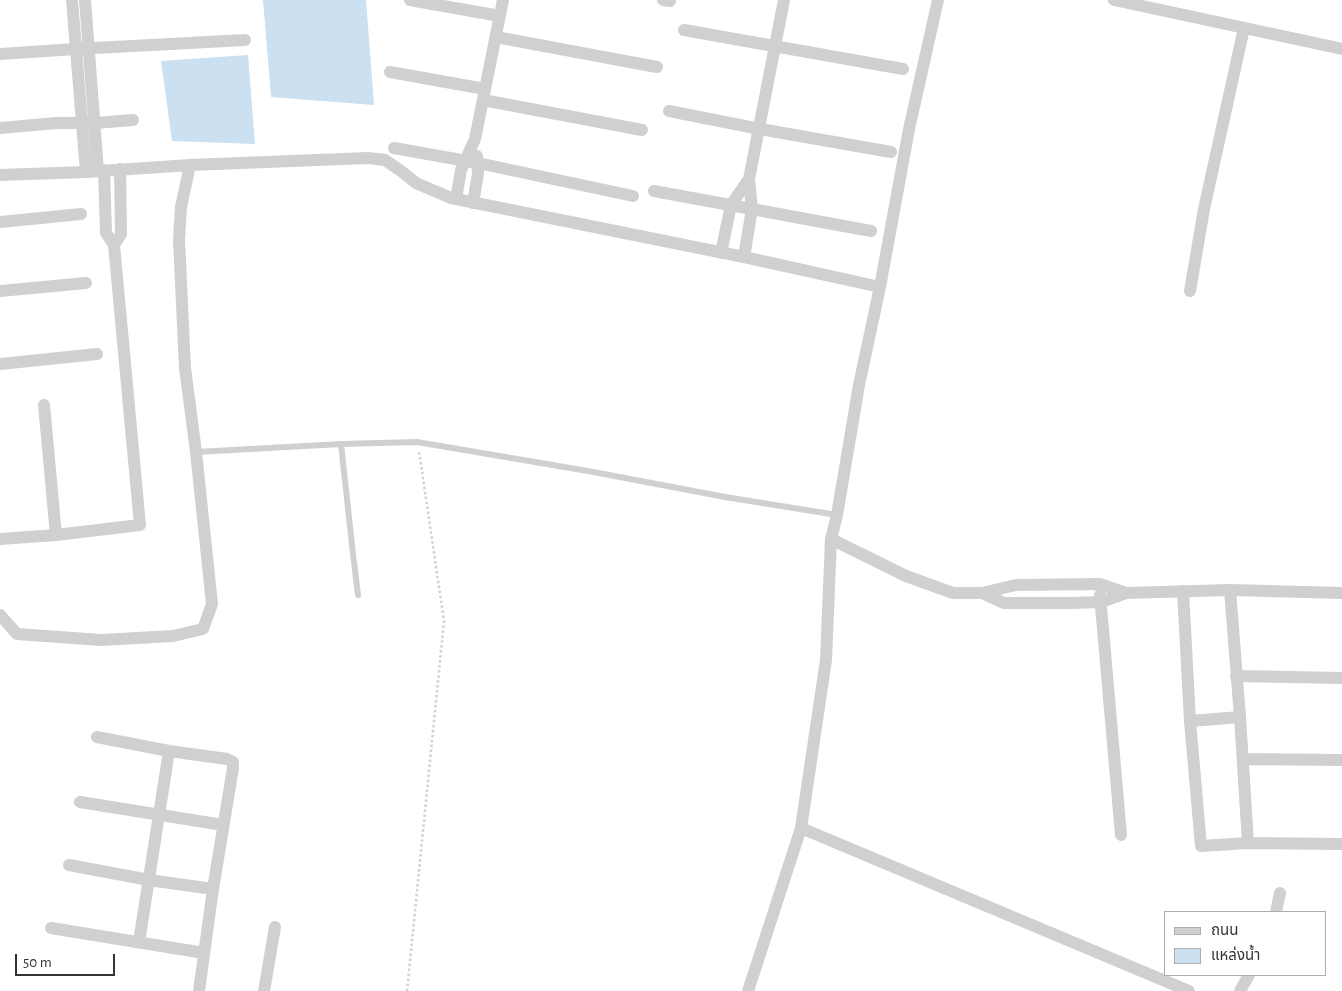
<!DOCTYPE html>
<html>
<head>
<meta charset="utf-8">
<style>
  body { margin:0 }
  #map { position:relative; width:1342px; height:991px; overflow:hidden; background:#fff; font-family:"Alegreya Sans","Noto Sans Thai",sans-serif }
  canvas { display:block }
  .legend { position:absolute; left:1164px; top:911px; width:162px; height:65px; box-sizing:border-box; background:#fff; border:1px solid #adadad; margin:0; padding:6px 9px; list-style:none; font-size:15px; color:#333 }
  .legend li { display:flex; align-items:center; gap:10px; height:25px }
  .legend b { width:25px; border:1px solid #adadad }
  .scale { position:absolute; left:15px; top:954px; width:100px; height:22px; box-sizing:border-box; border:2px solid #333; border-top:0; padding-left:6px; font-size:15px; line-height:18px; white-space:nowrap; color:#333; -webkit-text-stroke:4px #fff; paint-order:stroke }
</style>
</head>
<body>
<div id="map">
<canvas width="1342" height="991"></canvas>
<ul class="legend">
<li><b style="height:6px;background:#d0d0d0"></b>ถนน</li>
<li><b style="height:14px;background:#cbe0f1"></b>แหล่งน้ำ</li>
</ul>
<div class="scale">50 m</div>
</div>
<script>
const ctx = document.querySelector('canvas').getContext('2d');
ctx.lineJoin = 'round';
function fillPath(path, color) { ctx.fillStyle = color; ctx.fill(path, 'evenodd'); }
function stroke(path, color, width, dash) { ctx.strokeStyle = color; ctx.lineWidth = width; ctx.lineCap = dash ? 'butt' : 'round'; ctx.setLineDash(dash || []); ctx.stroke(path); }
const water = new Path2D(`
  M263 0H366L374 105 271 97Z
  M248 55 255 144 172 141 161 61Z`);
const path = new Path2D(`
  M407 991 444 621 419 451`);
const lane = new Path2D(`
  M341 444 417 442 588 471 725 497 837 515
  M196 452 341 444 353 554 358 595`);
const street = new Path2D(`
  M72 0 86 172
  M85 0 98 171
  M410 0 500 16
  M663 0 670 1
  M1114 0 1342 49
  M684 30 903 69
  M496 37 657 67
  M0 54 76 49 245 40
  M390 72 485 89
  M483 100 642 130
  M669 111 760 129 891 152
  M0 128 56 123H95L133 120
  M394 148 478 163 633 196
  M104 170 106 233 114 245 121 234 120 169
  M0 175 86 172 190 165 368 158 385 160 401 171 416 183 451 198 744 257 880 287
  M654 191 871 231
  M456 199 461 170 475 139 503 0
  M473 203 478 174 477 156
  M0 222 81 214
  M721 253 731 205 749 179
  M744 257 752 209 749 179 784 0
  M0 291 86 283
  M1190 291 1204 209 1244 28
  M0 364 97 354
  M44 405 56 535
  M0 539 56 535 140 525 114 245
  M831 539 906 576 953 593H982L1016 585 1100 584 1126 593
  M1230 590 1342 593
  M1183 591 1190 721
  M982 593 1004 603H1072L1101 602 1126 593 1230 590 1240 717 1190 721 1201 846 1248 843 1342 844
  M1100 595 1121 835
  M0 615 17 634 101 640 173 636 203 629 212 604 196 452 185 368 179 240 181 207 190 165
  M1236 676 1342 678
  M1240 717 1248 843
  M97 737 169 751 227 759 233 762V768L213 889 199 991
  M1243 759 1342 760
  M80 802 223 825
  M801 828 1189 991
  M69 865 149 880 213 889
  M1276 912 1280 893
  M51 928 204 953
  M139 942 169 751
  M264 991 275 927
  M748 991 801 828 826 660 831 539 837 515 859 385 880 287 909 129 938 0
  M1240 991 1249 975`);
fillPath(water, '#cbe0f1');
stroke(path, '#d0d0d0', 2.5, [2.5, 2.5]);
stroke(lane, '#d0d0d0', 6);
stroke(street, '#d0d0d0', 12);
</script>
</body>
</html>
